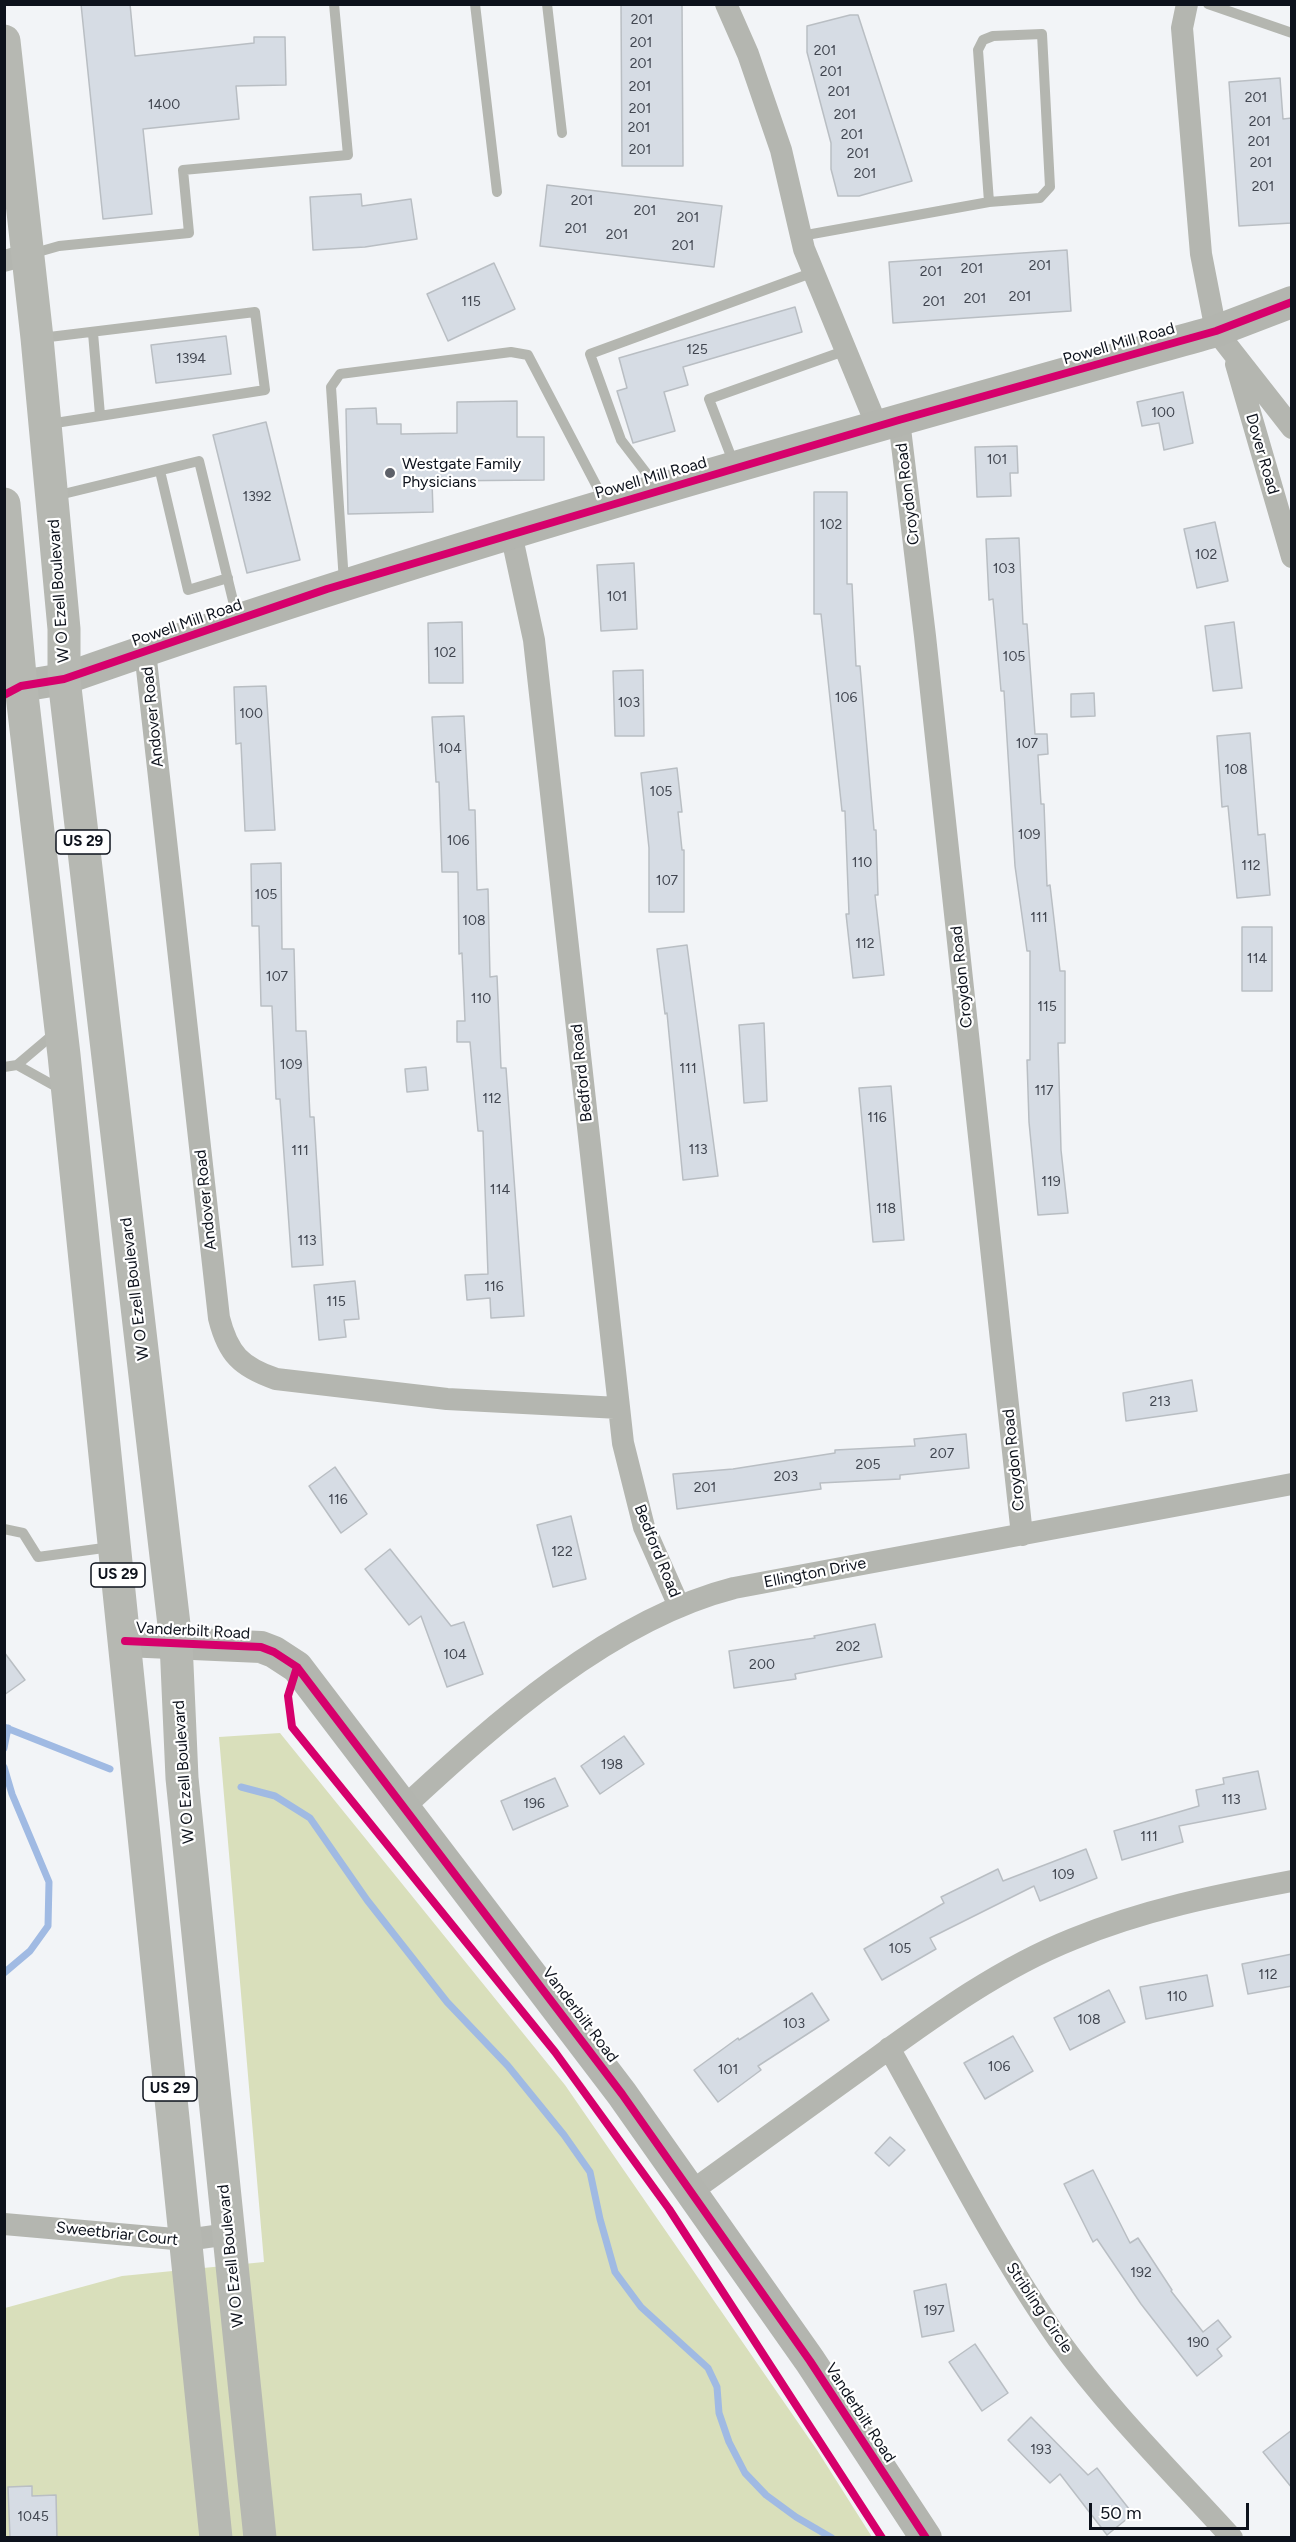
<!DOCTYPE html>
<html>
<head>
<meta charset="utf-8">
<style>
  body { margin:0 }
  #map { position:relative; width:1296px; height:2542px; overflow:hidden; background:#f2f4f7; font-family:Figtree,sans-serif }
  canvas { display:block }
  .frame { position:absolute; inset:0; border:6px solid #0d121c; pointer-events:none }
  .scale { position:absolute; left:1089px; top:2503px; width:160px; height:27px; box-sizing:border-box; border:3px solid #0d121c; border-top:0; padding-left:8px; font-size:18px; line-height:21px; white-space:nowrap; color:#0d121c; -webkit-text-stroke:4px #fff; paint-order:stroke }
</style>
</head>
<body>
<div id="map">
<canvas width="1296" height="2542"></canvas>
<div class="frame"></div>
<div class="scale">50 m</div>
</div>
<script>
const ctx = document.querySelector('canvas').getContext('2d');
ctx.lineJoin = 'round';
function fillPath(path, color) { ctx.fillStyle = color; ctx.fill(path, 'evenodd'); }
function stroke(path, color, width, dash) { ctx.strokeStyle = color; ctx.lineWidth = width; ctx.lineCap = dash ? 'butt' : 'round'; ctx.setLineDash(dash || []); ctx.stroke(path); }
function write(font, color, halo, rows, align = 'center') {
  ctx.font = font + ' Figtree,sans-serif'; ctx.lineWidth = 4.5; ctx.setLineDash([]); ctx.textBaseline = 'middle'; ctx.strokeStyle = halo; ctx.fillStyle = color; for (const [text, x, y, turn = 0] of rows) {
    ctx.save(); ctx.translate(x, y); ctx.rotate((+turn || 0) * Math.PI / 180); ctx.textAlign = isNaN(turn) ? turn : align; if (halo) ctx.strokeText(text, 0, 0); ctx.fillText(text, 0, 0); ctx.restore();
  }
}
const green = new Path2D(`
  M280 1733 565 2085 817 2450 872 2537 5 2538V2308L122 2276 264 2262 219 1737Z`);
const stream = new Path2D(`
  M4 1727 110 1769
  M4 1748 8 1728
  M4 1767 12 1794 49 1882 48 1926 30 1951 4 1973
  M241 1787 275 1796 310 1818 367 1900 447 2002 508 2066 564 2135 590 2172 600 2219 615 2272 641 2307 708 2368 717 2387 719 2413 729 2442 745 2473 766 2495 796 2517 832 2538`);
const building = new Path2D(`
  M81 4H130L135 56 254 43V37H285L286 85 236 86 239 119 143 129 152 214 103 219Z
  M621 4H682L683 166H622Z
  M850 15H858L912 181 859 196H838L831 169V143L807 52V26Z
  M1280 78 1283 119 1292 118V223L1239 226 1229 82Z
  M547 185 722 206 714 267 540 246Z
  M361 194 362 206 411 199 417 239 365 247 313 250 310 197Z
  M1067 250 1071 311 893 323 889 262Z
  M494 263 515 309 448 341 427 294Z
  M795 307 802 332 683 367 688 385 664 392 675 431 633 443 617 391 627 388 619 358Z
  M226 336 231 374 156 383 151 345Z
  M1183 392 1193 443 1164 450 1159 423 1142 426 1137 402Z
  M517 401V437H544V480L432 481 433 512 348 514 346 409 376 408 377 424H401V434L457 433V402Z
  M266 422 300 560 247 573 213 435Z
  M1017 446 1018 473H1010L1011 496 977 497 975 447Z
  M814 492H847V584H852L856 666H860L874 830H876L878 895H875L884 975 853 978 846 914H849L845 811H842L821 614H814Z
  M1215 522 1228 581 1197 588 1184 529Z
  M1019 538 1023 624H1027L1035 734H1047L1048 754 1038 755 1041 804H1044L1047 886 1050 885 1060 971H1065V1043H1058L1061 1150 1068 1213 1038 1215 1029 1122 1027 1060H1030V951H1027L1015 866 1004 691H1001L993 599 989 600 986 539Z
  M634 563 637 629 601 631 597 565Z
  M462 622 463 683H429L428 623Z
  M1234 622 1242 688 1213 691 1205 626Z
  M643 670 644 736H615L613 671Z
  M266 686 275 830 245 831 241 743 236 744 234 687Z
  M1094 693 1095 716 1071 717V694Z
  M464 716 469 810H475L477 890 488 889 490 977 497 976 501 1068H506L524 1316 491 1318 490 1298 467 1300 465 1275 488 1274 483 1131H478L470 1042H457V1021H465L462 953 459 954 458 872H442L439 782H436L432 717Z
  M1250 733 1258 835 1265 834 1270 895 1237 898 1228 806 1222 807 1217 736Z
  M677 768 682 812H678L682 850H684V912H649V848L641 773Z
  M281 863 282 949H294L296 1031H306L310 1117H314L323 1265 292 1267 280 1099H276L272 1006H261L259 926H252L251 864Z
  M1242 927H1272V991H1242Z
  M687 945 718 1176 683 1180 667 1013 665 1014 657 949Z
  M764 1023 767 1101 744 1103 739 1025Z
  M426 1067 428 1090 407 1092 405 1069Z
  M891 1086 904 1240 873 1242 859 1088Z
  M355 1281 359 1319 344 1320 346 1337 319 1340 314 1285Z
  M1192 1380 1197 1411 1126 1421 1123 1393Z
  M966 1434 969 1468 900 1475V1479L820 1483 821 1489 677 1509 673 1474 733 1469 835 1453V1450L915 1446 914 1439Z
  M335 1467 367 1514 341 1533 309 1486Z
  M571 1516 586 1579 553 1587 537 1525Z
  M390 1549 451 1626 464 1622 483 1674 447 1687 421 1616 409 1625 365 1569Z
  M875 1624 882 1657 795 1674 796 1679 734 1688 729 1651 815 1638 814 1636Z
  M4 1652 25 1680 4 1695Z
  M624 1736 644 1764 600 1794 581 1766Z
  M1258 1771 1266 1809 1179 1826 1183 1842 1122 1860 1114 1831 1199 1806 1196 1790 1224 1784 1223 1778Z
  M555 1778 568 1806 513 1830 501 1801Z
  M1086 1849 1097 1878 1040 1901 1034 1886 930 1938 936 1949 882 1980 864 1949 944 1903 941 1897 998 1869 1003 1881Z
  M1292 1954V1986L1248 1994 1242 1964Z
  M1207 1975 1213 2006 1146 2019 1140 1987Z
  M1109 1990 1125 2022 1070 2050 1054 2018Z
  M812 1993 829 2020 758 2066 761 2070 718 2102 694 2070 738 2038 739 2040Z
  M1013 2036 1033 2071 985 2099 964 2063Z
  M890 2137 905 2150 889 2166 875 2153Z
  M1093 2170 1130 2243 1138 2238 1172 2290 1171 2291 1203 2332 1218 2320 1231 2337 1217 2349 1222 2356 1197 2376 1141 2304 1097 2239 1093 2242 1064 2184Z
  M946 2284 954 2331 922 2337 914 2291Z
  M975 2344 1008 2393 982 2411 949 2362Z
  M1031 2417 1088 2475 1097 2468 1133 2514 1107 2535 1060 2474 1050 2483 1008 2440Z
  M1292 2430V2488L1263 2452Z
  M32 2486V2496L56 2495 57 2538H10L8 2487Z`);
const lane = new Path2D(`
  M475 4 497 192
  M547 4 562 133
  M1208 4 1292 33
  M801 236 989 202 1040 198 1050 187 1042 34 993 36 983 40 978 50 989 202
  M31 254 59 246 189 233 183 170 348 155 334 4
  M93 333 100 415
  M41 338 255 312 265 390 49 424
  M734 464 709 399 847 350
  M160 471 188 590 228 578
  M657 487 621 440 590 354 814 272
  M55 496 199 461 237 617
  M344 582 331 387 340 374 511 352 528 355 605 502
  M56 1032 17 1065 62 1090
  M4 1067 17 1065
  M4 1529 23 1533 38 1557 111 1547`);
const street = new Path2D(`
  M726 4 748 54 781 150 804 249 877 426
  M1187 4 1182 28 1201 254 1216 331 1292 428
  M4 261 26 255
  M1236 364 1292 557
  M899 420 925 636 1022 1535
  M511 533 534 640 623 1443 644 1527 679 1606
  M145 651 219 1318C228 1354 241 1367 276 1379L447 1399 619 1408
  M402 1809C495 1723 609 1620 734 1588L1292 1484
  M889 2048C944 2146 994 2247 1058 2339 1109 2410 1173 2473 1232 2538
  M692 2191C751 2148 810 2106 868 2064 933 2017 998 1969 1073 1939 1143 1910 1217 1895 1292 1881
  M4 2224 186 2240 229 2234`);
const secondary = new Path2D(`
  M21 686 64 679C442 546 830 439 1216 331L1292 302
  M125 1641 261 1647 274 1652 297 1667 622 2094 810 2361 926 2538`);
const primary = new Path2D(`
  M4 41 37 338 64 629V679L176 1642 182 1778 260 2538
  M4 504 21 686 64 1055 216 2538`);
const cycleway = new Path2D(`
  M4 695 21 686 64 679 327 589 899 420 1216 331 1292 302
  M125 1641 261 1647 274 1652 297 1667 622 2094 810 2361 926 2538
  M297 1667 288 1696 292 1727 555 2052 669 2209 882 2538`);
const markers = [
  [390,473,6,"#5d6169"]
];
const numberNames = [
  ["201",642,20],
  ["201",641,43],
  ["201",825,51],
  ["201",641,64],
  ["201",831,72],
  ["201",640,87],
  ["201",839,92],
  ["201",1256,98],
  ["1400",164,105],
  ["201",640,109],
  ["201",845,115],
  ["201",1260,122],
  ["201",639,128],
  ["201",852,135],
  ["201",1259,142],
  ["201",640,150],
  ["201",858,154],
  ["201",1261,163],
  ["201",865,174],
  ["201",1263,187],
  ["201",582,201],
  ["201",645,211],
  ["201",688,218],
  ["201",576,229],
  ["201",617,235],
  ["201",683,246],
  ["201",1040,266],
  ["201",972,269],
  ["201",931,272],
  ["201",1020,297],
  ["201",975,299],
  ["115",471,302],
  ["201",934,302],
  ["125",697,350],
  ["1394",191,359],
  ["100",1163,413],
  ["101",997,460],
  ["1392",257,497],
  ["102",831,525],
  ["102",1206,555],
  ["103",1004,569],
  ["101",617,597],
  ["102",445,653],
  ["105",1014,657],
  ["106",846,698],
  ["103",629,703],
  ["100",251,714],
  ["107",1027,744],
  ["104",450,749],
  ["108",1236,770],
  ["105",661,792],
  ["109",1029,835],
  ["106",458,841],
  ["110",862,863],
  ["112",1251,866],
  ["107",667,881],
  ["105",266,895],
  ["111",1039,918],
  ["108",474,921],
  ["112",865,944],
  ["114",1257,959],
  ["107",277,977],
  ["110",481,999],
  ["115",1047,1007],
  ["109",291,1065],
  ["111",688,1069],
  ["117",1044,1091],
  ["112",492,1099],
  ["116",877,1118],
  ["113",698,1150],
  ["111",300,1151],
  ["119",1051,1182],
  ["114",500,1190],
  ["118",886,1209],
  ["113",307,1241],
  ["116",494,1287],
  ["115",336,1302],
  ["213",1160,1402],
  ["207",942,1454],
  ["205",868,1465],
  ["203",786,1477],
  ["201",705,1488],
  ["116",338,1500],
  ["122",562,1552],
  ["202",848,1647],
  ["104",455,1655],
  ["200",762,1665],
  ["198",612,1765],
  ["113",1231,1800],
  ["196",534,1804],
  ["111",1149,1837],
  ["109",1063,1875],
  ["105",900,1949],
  ["112",1268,1975],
  ["110",1177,1997],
  ["108",1089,2020],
  ["103",794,2024],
  ["106",999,2067],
  ["101",728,2070],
  ["192",1141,2273],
  ["197",934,2311],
  ["190",1198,2343],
  ["193",1041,2450],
  ["1045",33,2517]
];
const shields = [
  [83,842,54],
  [118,1575,54],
  [170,2089,54]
];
const shieldNames = [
  ["US 29",83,842],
  ["US 29",118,1575],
  ["US 29",170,2089]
];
const streetNames = [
  ["Powell Mill Road",1119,344,-16],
  ["Dover Road",1262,454,74],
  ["Powell Mill Road",651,478,-16],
  ["Croydon Road",908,494,-97],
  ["W O Ezell Boulevard",59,591,-94],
  ["Powell Mill Road",187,623,-19],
  ["Andover Road",153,717,-96],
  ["Croydon Road",962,977,-96],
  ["Bedford Road",582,1073,-96],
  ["Andover Road",206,1200,-96],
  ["W O Ezell Boulevard",135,1289,-97],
  ["Croydon Road",1014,1460,-96],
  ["Bedford Road",657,1551,68],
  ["Ellington Drive",815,1573,-11],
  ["Vanderbilt Road",193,1631,3],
  ["W O Ezell Boulevard",184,1772,-94],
  ["Vanderbilt Road",580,2015,53],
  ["Sweetbriar Court",117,2234,6],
  ["W O Ezell Boulevard",231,2256,-96],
  ["Stribling Circle",1039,2308,56],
  ["Vanderbilt Road",860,2413,57]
];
const poiNames = [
  ["Westgate Family",402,464],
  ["Physicians",402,482]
];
fillPath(green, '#d9dfbb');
stroke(stream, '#a0bae3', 7);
fillPath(building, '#d6dce4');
stroke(building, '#b9bec3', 1.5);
stroke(lane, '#b4b6b0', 10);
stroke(street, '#b4b6b0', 22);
stroke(secondary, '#b3b5af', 32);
stroke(primary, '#b6b8b2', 33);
stroke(cycleway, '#d6006c', 8);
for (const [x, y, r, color] of markers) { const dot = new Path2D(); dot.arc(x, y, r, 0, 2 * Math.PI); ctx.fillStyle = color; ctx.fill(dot); stroke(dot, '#fff', 2); }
write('14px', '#414650', null, numberNames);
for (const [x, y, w] of shields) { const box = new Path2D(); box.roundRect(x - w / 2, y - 12, w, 24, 4.5); ctx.fillStyle = '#fff'; ctx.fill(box); stroke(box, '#0d121c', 1.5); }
write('bold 15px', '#0d121c', null, shieldNames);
write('16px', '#0d121c', '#fff', streetNames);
write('16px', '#0d121c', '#fff', poiNames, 'left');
</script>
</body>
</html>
